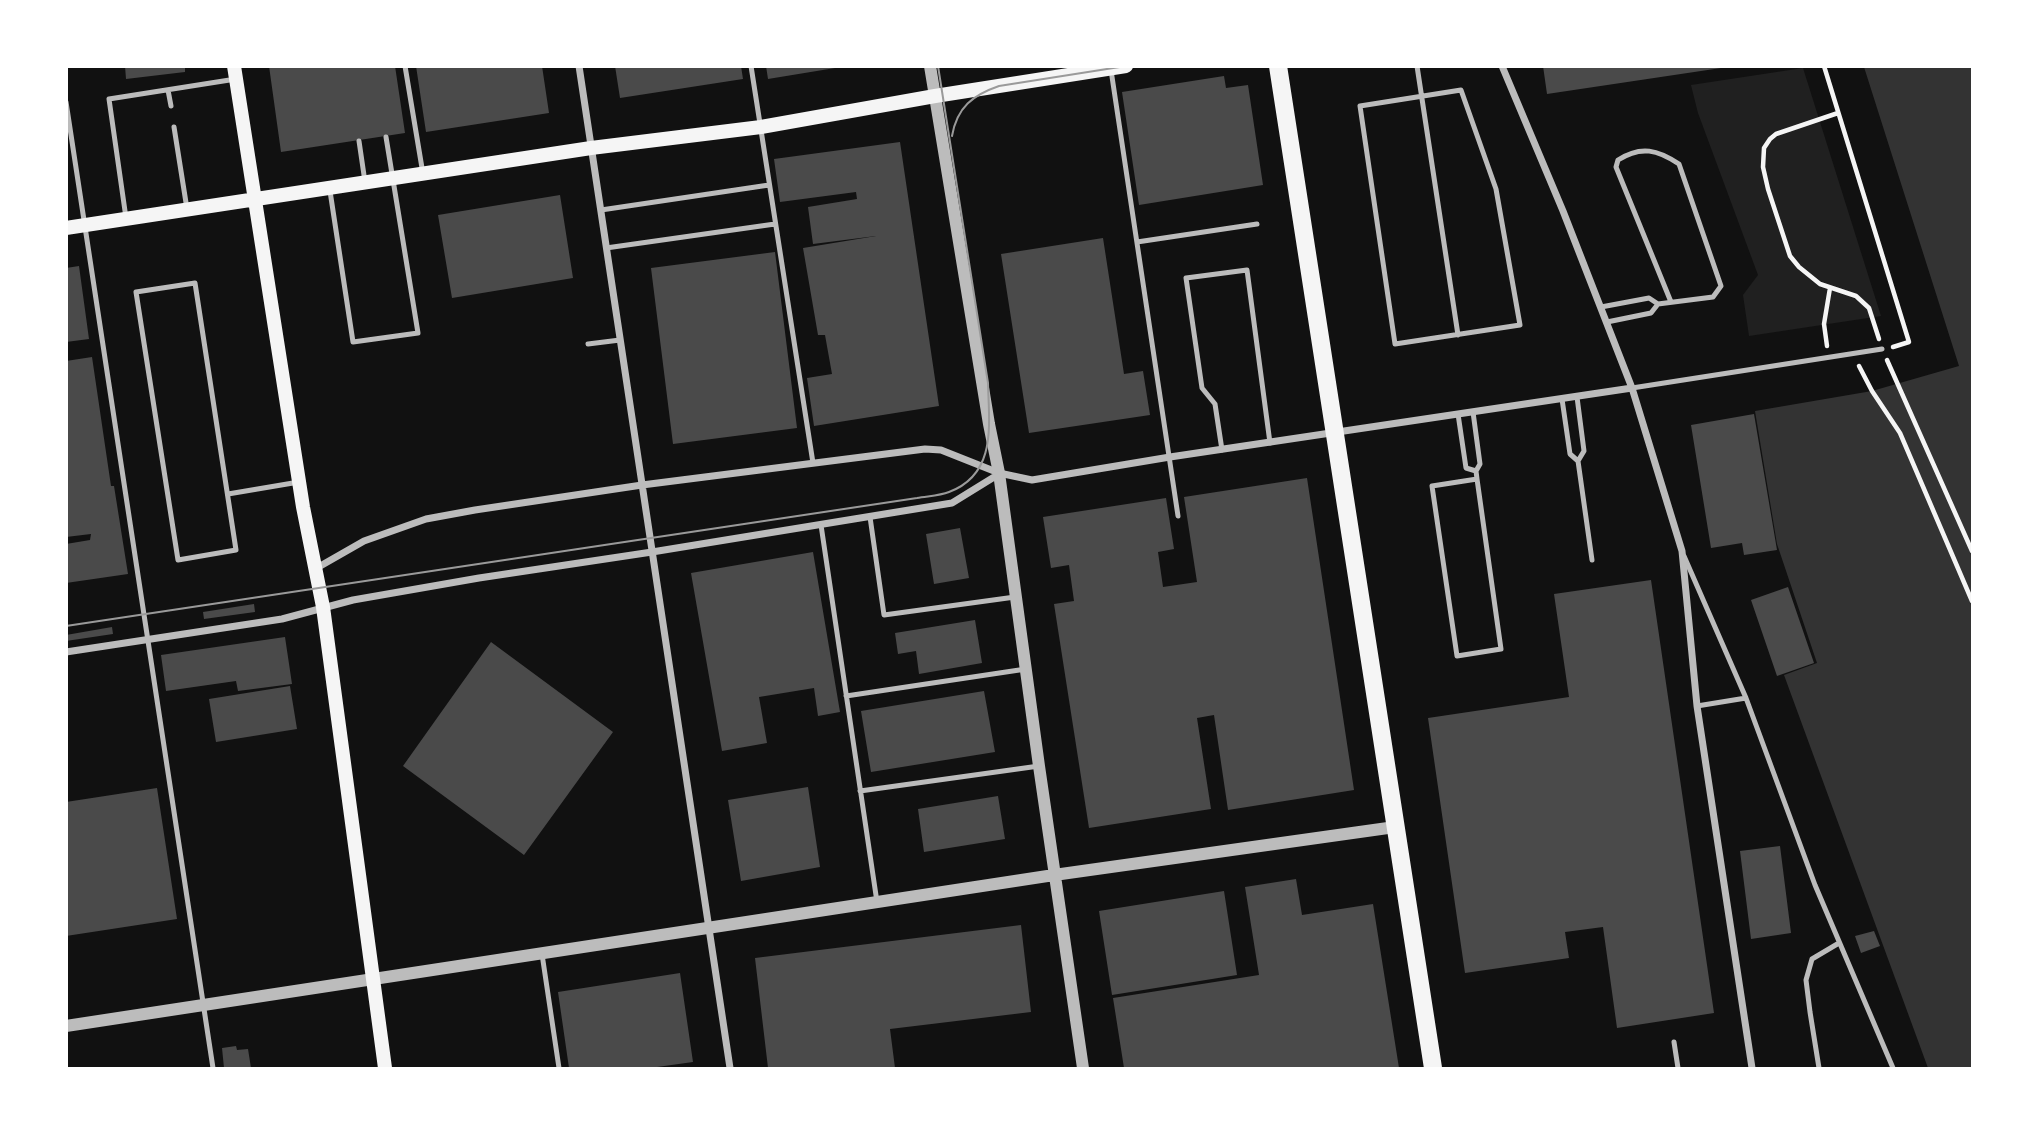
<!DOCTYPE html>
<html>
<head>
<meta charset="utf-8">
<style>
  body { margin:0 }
  #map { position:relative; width:2039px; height:1135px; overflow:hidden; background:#111; font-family:Lato,sans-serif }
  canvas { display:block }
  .frame { position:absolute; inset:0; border:68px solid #fff; pointer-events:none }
</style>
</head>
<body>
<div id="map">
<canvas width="2039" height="1135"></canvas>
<div class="frame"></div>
</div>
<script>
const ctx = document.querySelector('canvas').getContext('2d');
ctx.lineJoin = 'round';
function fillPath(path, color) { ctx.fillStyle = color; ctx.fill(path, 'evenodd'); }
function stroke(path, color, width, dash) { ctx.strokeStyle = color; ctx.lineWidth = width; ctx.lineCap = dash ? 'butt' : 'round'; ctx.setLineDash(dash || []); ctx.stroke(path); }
const green = new Path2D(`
  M1803 68 1881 316 1749 336 1743 295 1758 275 1698 113 1691 85Z`);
const water = new Path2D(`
  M1864 67H1972V1068H1928L1784 675 1817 663 1777 544 1755 411 1872 391 1959 366Z`);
const building = new Path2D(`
  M125 66H185V72L126 79Z
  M269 66H395L405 133 281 152Z
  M416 66H542L549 113 426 132Z
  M615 66H741L743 79 620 98Z
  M766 66H835V68L768 79Z
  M1543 66H1721V68L1547 94Z
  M1224 76 1226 88 1248 85 1263 185 1139 205 1122 92Z
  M900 142 939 406 814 426 807 378 832 374 825 335H818L803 248 876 236 813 244 808 207 857 199 856 192 780 202 774 159Z
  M560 195 573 278 452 298 438 215Z
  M1103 238 1124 374 1143 371 1150 415 1029 433 1001 254Z
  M775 252 797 428 673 444 651 268Z
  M79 266 89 339 66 342V268Z
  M92 357 111 486H114L128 574 66 583V544L90 540 91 534 66 537V361Z
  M1754 414 1777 550 1744 555 1742 543 1711 548 1691 425Z
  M1307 478 1354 790 1228 810 1214 715 1197 718 1211 809 1089 828 1054 604 1074 601 1069 565 1051 568 1043 517 1166 498 1174 549 1158 552 1163 587 1197 582 1184 497Z
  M960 528 969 578 934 584 926 534Z
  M813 552 840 712 818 716 814 688 759 697 767 743 722 751 691 573Z
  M1651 580 1714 1013 1617 1028 1603 927 1565 932 1569 958 1465 973 1428 718 1569 697 1554 594Z
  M1788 587 1814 663 1777 676 1751 600Z
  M254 604 255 612 204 619 203 612Z
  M975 620 982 663 919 674 916 651 898 654 895 633Z
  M112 627 113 634 66 641V635Z
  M285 637 292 684 238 691 236 681 166 691 161 655Z
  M491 642 613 732 524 855 403 766Z
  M290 686 297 729 216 742 209 699Z
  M984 691 995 752 871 772 861 711Z
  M808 787 820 867 741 881 728 800Z
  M157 788 177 919 66 936V802Z
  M998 796 1005 839 924 852 918 809Z
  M1780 846 1791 933 1751 939 1740 851Z
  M1296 879 1302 915 1373 904 1399 1068H1124L1113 998 1259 975 1245 887Z
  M1224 891 1237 975 1112 995 1099 911Z
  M1021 925 1031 1012 890 1029 895 1068H768L755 958Z
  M1874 931 1880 946 1861 953 1855 936Z
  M680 973 693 1062 650 1068H569L558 992Z
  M236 1046 237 1050 248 1049 251 1068H224L222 1048Z`);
const path = new Path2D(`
  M1824 66 1909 342 1893 347
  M1838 113 1776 134 1770 139 1764 148 1763 167 1768 189 1790 256 1799 267 1820 284 1856 296 1869 308 1879 339
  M1827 346 1824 324 1830 288
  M1887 360 1972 551
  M1859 366 1872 391 1900 433 1972 601`);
const service = new Path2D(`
  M405 66 423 174
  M751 66 813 463
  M1417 66 1458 335
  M1111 70 1178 516
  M168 90 171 106
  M1461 90 1496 189 1520 325 1395 344 1360 106Z
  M66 102 213 1068
  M174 127 187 209
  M359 141 365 182
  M330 191 353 342 418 333 386 137
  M601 210 769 185
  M126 218 109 99 236 79
  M1137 242 1257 224
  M606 248 775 224
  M195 283 236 550 178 560 136 292Z
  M1658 304 1713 297 1721 286 1679 164C1658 150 1641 145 1618 160L1616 167 1671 302
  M1601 307 1649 298 1658 304 1651 313 1607 322
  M588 344 620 340
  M1632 388 1882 349
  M1562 399 1570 454 1578 461 1584 451 1577 397
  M1473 412 1480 464 1476 471 1477 479 1501 649 1457 656 1432 486 1477 479
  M1458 414 1466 468 1476 471
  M1222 450 1215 404 1202 388 1186 278 1247 270 1270 443
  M1578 461 1592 560
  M228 494 299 482
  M870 517 884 615 1015 597
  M821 525 877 902
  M1684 556 1746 698 1815 885 1893 1068
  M846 696 1026 669
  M1697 706 1746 698
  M860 791 1039 766
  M542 954 559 1068
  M1674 1042 1678 1068
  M1819 1068 1810 1012 1806 980 1812 959 1839 943`);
const minor = new Path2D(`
  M579 66 730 1068
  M1502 66 1563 211 1632 388 1682 551 1697 706 1752 1068
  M315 569 364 541 426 519 475 510 642 485 925 449 941 450 999 473 1032 480 1170 457 1632 388
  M66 652 282 619 353 600 479 578 652 552 952 503 999 474`);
const tertiary = new Path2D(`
  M930 66 989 424 999 473 1039 766 1083 1068
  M66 1026 1054 875 1395 827`);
const secondary = new Path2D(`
  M234 66 303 507 323 607 385 1068
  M66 228 591 148 761 127 935 96 1126 66`);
const primary = new Path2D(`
  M1278 66 1433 1068`);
const tram = new Path2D(`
  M952 136C957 107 973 95 999 86L1126 66
  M66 626 917 498C927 496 939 496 949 492 997 474 989 425 988 383L938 66`);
fillPath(green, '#202020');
fillPath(water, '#333');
fillPath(building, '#4a4a4a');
stroke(path, '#f5f5f5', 4.5);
stroke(service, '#bcbcbc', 5);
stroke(minor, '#bcbcbc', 7);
stroke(tertiary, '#bcbcbc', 12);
stroke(secondary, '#f5f5f5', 14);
stroke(primary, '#f5f5f5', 18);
stroke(tram, '#9a9a9a', 2);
</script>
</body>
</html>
